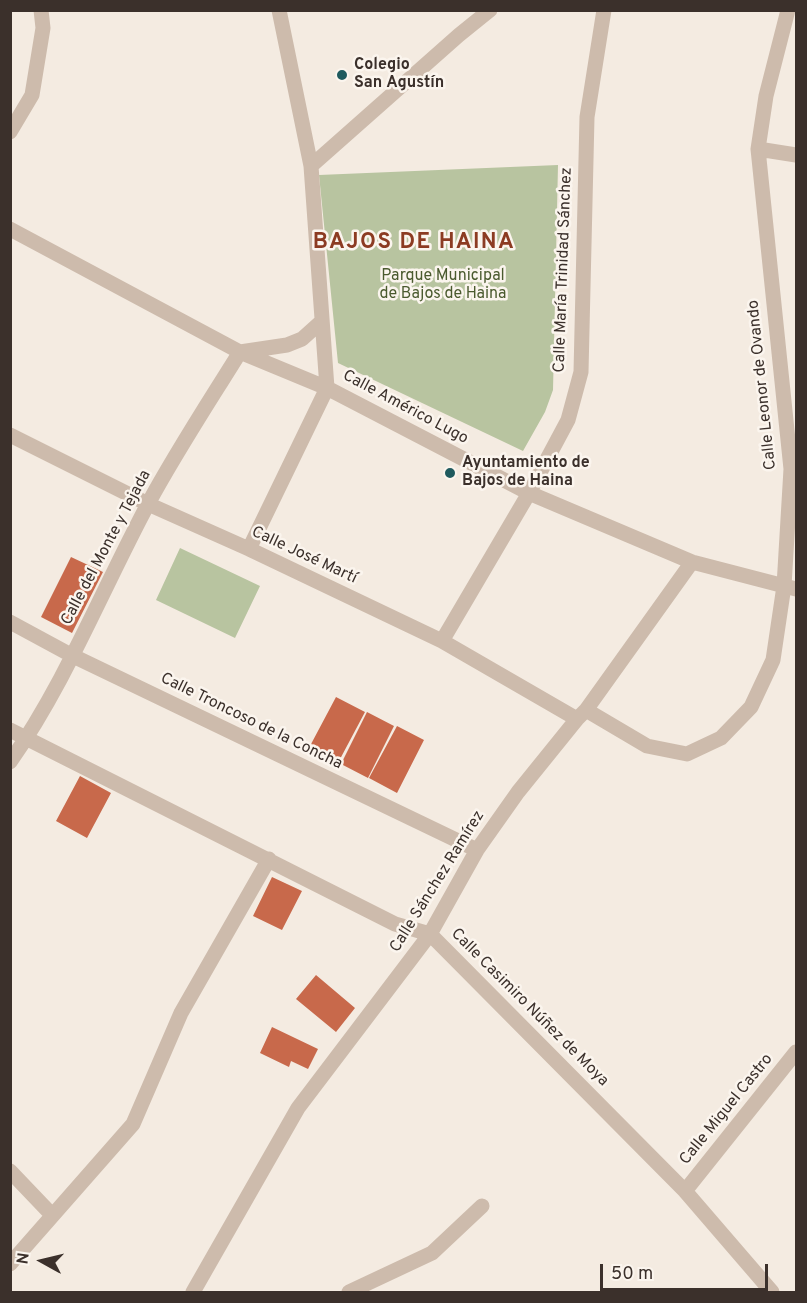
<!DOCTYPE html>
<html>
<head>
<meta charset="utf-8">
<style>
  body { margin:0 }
  #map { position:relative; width:807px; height:1303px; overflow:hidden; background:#f4ebe1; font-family:Overpass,sans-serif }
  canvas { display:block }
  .frame { position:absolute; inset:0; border:12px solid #3b302b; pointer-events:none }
  .north { position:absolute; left:12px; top:1231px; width:60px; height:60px; -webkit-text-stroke:4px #fbf5ee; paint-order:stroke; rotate:278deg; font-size:16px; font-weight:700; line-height:24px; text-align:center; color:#3b302b }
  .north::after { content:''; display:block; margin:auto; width:21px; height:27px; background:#3b302b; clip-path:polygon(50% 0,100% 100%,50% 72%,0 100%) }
  .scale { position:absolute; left:600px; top:1264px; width:168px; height:27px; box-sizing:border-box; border:3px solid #3b302b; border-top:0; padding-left:8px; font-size:18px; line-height:21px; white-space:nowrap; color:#3b302b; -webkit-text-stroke:4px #fbf5ee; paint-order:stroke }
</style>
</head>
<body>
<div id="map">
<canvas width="807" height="1303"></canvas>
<div class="frame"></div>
<div class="north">N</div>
<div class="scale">50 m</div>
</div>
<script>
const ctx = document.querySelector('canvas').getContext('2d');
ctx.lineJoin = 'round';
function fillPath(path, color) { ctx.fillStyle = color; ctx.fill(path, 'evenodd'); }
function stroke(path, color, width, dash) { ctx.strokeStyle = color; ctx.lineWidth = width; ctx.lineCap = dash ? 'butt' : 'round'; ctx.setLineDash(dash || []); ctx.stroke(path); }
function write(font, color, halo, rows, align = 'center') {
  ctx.font = font + ' Overpass,sans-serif'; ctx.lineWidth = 5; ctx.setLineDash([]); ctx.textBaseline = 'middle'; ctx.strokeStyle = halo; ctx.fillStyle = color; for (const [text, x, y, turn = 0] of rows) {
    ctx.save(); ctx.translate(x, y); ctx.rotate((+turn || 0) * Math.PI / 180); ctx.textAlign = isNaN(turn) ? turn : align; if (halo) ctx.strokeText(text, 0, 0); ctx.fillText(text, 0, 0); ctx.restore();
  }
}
const green = new Path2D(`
  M558 165 553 390 545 412 523 451 338 363 319 175Z
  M180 548 260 586 235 638 156 600Z`);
const building = new Path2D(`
  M71 557 103 572 72 633 41 617Z
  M336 697 365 712 339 761 310 746Z
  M367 712 394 726 368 778 341 764Z
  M397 726 424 740 397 793 369 778Z
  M80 776 111 793 87 838 56 821Z
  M272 877 302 891 282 930 253 916Z
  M316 975 355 1008 336 1032 296 999Z
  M272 1027 318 1049 308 1069 291 1061 289 1067 260 1053Z`);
const minor = new Path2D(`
  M10 132 32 95 43 28 41 10
  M758 149 796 155
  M311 166 459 35 490 10
  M10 229 240 352 327 388 529 493 692 562 796 589
  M10 435 148 504 249 549 442 641 577 719
  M249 549 327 388 311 166 279 10
  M10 622 71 655 477 850
  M442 641 529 493 568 420 581 372 587 117 604 10
  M586 710 647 746 687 754 721 738 751 707 773 660 784 586 791 469 758 149 766 96 788 10
  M10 730 395 924 430 934 685 1191 772 1292
  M10 762C66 682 102 590 148 504 176 452 209 402 240 352L287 345 302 339 322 321
  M10 1171 52 1215
  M685 1191 796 1052
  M10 1264 133 1124 181 1013 269 859
  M193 1292 298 1108 430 934 477 850 518 792 577 719 586 710 692 562
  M349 1292 432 1253 482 1206`);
const markers = [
  [342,75,6,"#1f5a5e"],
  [450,473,6,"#1f5a5e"]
];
const poiNames = [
  ["Colegio",354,66],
  ["San Agustín",354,84],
  ["Ayuntamiento de",462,464],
  ["Bajos de Haina",462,482]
];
const streetNames = [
  ["Calle María Trinidad Sánchez",564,270,-88],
  ["Calle Leonor de Ovando",763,385,-96],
  ["Calle Américo Lugo",405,408,28],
  ["Calle del Monte y Tejada",107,548,-62],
  ["Calle José Martí",304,556,25],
  ["Calle Troncoso de la Concha",251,722,26],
  ["Calle Sánchez Ramírez",438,882,-58],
  ["Calle Casimiro Núñez de Moya",529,1008,45],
  ["Calle Miguel Castro",727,1110,-51]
];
const parkNames = [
  ["Parque Municipal",443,277],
  ["de Bajos de Haina",443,295]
];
const districtNames = [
  ["BAJOS DE HAINA",414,244]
];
fillPath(green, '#b8c4a0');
fillPath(building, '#c8694b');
stroke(minor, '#cdbbac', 15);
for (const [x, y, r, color] of markers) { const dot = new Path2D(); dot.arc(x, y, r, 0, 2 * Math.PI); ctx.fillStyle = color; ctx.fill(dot); stroke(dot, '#fbf5ee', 2); }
write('bold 16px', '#3b302b', '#fbf5ee', poiNames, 'left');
write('16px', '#3b302b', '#fbf5ee', streetNames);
write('16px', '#4a5a2e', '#fbf5ee', parkNames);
ctx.letterSpacing = '1.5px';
write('bold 22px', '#8c3b22', '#fbf5ee', districtNames);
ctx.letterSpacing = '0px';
</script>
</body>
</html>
